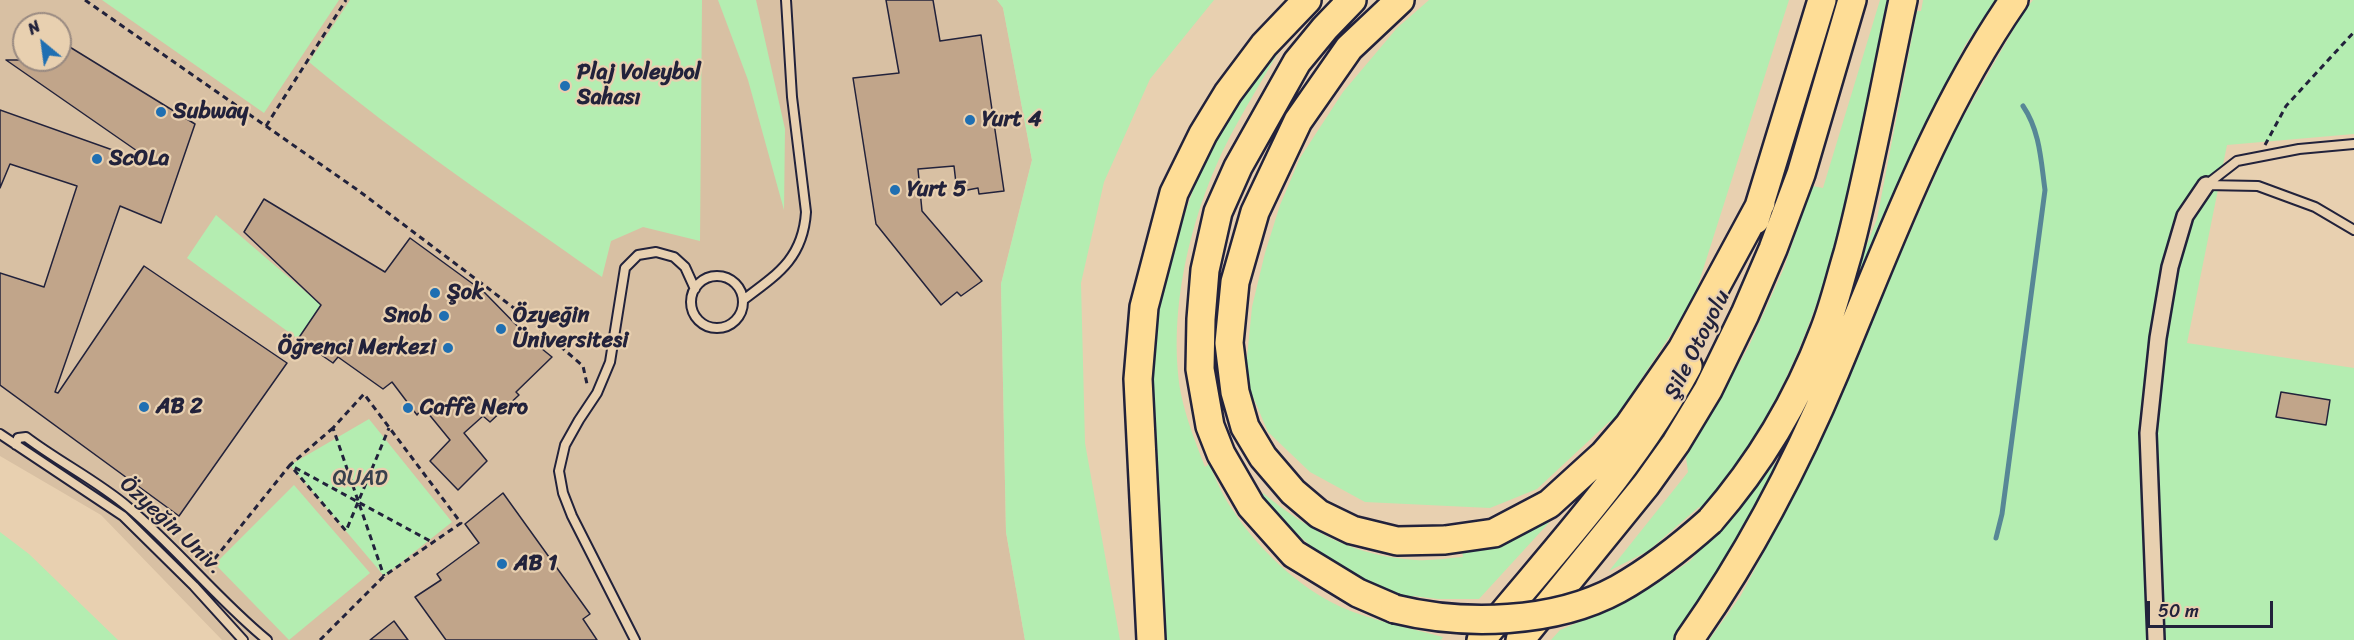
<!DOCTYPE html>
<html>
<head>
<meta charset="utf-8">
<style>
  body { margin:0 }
  #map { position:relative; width:2354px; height:640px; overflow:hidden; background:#e8d0b0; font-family:Sriracha,sans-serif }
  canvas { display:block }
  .north { position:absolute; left:12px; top:12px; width:60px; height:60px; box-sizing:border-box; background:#e8d0b0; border:2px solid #998a81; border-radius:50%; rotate:331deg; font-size:16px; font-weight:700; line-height:24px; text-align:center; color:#22223b }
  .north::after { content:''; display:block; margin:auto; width:21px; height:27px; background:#1f6fb2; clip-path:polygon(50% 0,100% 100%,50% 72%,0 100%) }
  .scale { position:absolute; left:2147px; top:601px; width:126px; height:27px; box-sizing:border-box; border:3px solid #22223b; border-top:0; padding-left:8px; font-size:18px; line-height:21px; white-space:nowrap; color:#22223b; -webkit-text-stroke:4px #e8d0b0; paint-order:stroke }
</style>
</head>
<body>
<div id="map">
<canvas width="2354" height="640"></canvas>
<div class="north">N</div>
<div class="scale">50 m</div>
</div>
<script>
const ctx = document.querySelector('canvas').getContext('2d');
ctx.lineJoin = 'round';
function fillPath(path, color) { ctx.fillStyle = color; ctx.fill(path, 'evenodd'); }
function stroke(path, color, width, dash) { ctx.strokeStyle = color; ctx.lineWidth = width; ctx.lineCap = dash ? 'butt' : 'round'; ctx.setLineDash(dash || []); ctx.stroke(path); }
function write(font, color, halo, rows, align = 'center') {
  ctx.font = font + ' Sriracha,sans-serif'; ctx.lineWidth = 4.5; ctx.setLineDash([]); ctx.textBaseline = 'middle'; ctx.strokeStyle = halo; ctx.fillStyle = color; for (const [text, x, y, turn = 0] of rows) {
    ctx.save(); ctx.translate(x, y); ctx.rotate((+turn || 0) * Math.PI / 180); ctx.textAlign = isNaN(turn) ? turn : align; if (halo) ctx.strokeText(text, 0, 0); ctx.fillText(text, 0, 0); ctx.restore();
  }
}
const built = new Path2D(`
  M0 0H997L1003 7 1032 160 1001 284 1006 532 1025 640H222L101 515 0 456ZM24 24H60V60H24Z`);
const green = new Path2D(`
  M102 0H339L264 113Z
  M350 0H702L700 241 643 227 611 241 602 277C503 207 402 140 309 62Z
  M718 0H756L785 129 784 210 748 80Z
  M997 0H1214L1150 79 1104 182 1081 283 1085 443 1120 640H1025L1006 532 1001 284 1032 160 1003 8Z
  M1429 0H1789L1693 301 1612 423 1610 421 1537 489 1490 508 1365 502 1310 472 1268 432 1245 378 1252 307 1265 253 1280 205 1300 158 1343 92 1397 28Z
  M1880 0H1889C1856 177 1823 369 1702 509L1699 507 1648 551 1609 571 1688 472 1686 457 1749 346 1784 268 1812 186 1823 188Z
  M1923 0H1996L1965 45 1924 129 1785 451 1703 598 1673 640H1551L1560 630 1619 605 1655 585 1690 561 1752 492 1785 451 1877 219 1917 11H1921Z
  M2033 0H2354V134L2227 145 2187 343 2354 368V640H1709L1740 597 1794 496 1954 133 2024 11Z
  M1282 46C1266 74 1249 101 1234 129 1193 204 1166 309 1181 394 1186 419 1196 443 1205 467L1209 464C1216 479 1222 495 1232 509 1258 549 1298 587 1341 607 1373 621 1410 628 1443 637L1441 640H1164L1151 398 1157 293 1198 176 1222 124Z
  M216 215 321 305 298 339 187 258Z
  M369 419 452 522 384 576 290 465Z
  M294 485 370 573 289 640 215 564Z
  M1263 493C1311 532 1353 556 1416 560 1431 561 1448 558 1463 557L1462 551 1556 515 1479 599H1438L1413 596 1410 599C1342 577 1308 549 1262 497Z
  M0 532 29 554 118 640H0Z`);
const stream = new Path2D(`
  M1996 538 2002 514 2045 190C2041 161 2040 131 2023 106`);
const building = new Path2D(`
  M886 0H933L940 41 981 35 1004 191 979 194 978 188 957 192 954 166 918 169 922 211 982 281 961 296 957 292 941 305 876 224 853 78 899 73Z
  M60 41 195 124 161 223 120 206 55 392 58 393 144 266 287 363 179 516 0 385V273L44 287 77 186 10 164 0 188V110L152 164 153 162 6 60H60Z
  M264 199 385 272 410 238 484 292 531 340 552 357 516 392 519 395 490 422 483 416 464 433 487 461 458 490 430 461 450 440 423 407 417 415 392 382 383 389 338 357 333 363 298 339 321 305 244 232Z
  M2281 392 2330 400 2326 425 2276 417Z
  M503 493 590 614 583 619 597 640H446L415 597 441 580 437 574 479 543 465 524Z
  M394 621 408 640H370Z`);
const path = new Path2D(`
  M85 0 359 191 485 286 531 321 583 366 587 384
  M266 126 346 0
  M2265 145 2286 106 2354 32
  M333 428 290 465 346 531 389 428
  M208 567 290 465 432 542
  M320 640 384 576 461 523 364 394 333 428 384 576`);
const lane = new Path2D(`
  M2206 185 2237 161 2299 149 2354 144
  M2206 185 2258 186 2315 207 2354 230
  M691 302a26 26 0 1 1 52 0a26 26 0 1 1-52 0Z
  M743 300C778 274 803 258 806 212L792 97 786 0
  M0 434 123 516 194 586 243 640
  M16 445 18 438 26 437C59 462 96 480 128 507 177 548 217 599 267 640
  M635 640 572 516 563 493 559 471 565 445 579 420 597 393 610 362 625 268 638 255 656 252 674 257 685 267 695 289`);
const street = new Path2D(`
  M2156 640 2148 433 2158 338 2170 267 2185 216 2206 185`);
const highway = new Path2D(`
  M1352 0 1325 28 1297 62 1238 167 1218 212 1205 270 1201 319 1200 369 1210 426 1221 454 1251 506 1294 554 1358 593 1395 609
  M1400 0 1349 48 1298 121 1255 212 1235 282 1229 343 1235 392 1245 427 1263 457 1293 492 1319 514 1352 530 1397 541 1445 540 1494 533 1549 504 1604 454 1629 425 1682 349 1761 203
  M1755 220 1822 0
  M1710 521C1758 466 1798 400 1824 331 1834 306 1840 279 1848 253 1870 170 1885 84 1903 0
  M1151 640 1138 379 1144 307 1174 193 1203 134 1228 93 1264 45 1307 0
  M1481 640C1553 552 1634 467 1688 366
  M1520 640 1646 485 1676 443 1708 390 1745 314 1773 249 1801 174 1852 0
  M1689 640C1747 558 1796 465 1835 372 1888 246 1935 114 2014 0`);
const highwayBridge = new Path2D(`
  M1395 609C1464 626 1554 624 1618 589 1652 570 1681 547 1710 521`);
const markers = [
  [565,86,6,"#1f6fb2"],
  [161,112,6,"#1f6fb2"],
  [970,120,6,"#1f6fb2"],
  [97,159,6,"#1f6fb2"],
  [895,190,6,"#1f6fb2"],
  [435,293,6,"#1f6fb2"],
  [444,316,6,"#1f6fb2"],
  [501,329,6,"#1f6fb2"],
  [448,348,6,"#1f6fb2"],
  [144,407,6,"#1f6fb2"],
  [408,408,6,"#1f6fb2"],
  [502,564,6,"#1f6fb2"]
];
const poiNames = [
  ["Plaj Voleybol",577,73],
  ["Sahası",577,98],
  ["Subway",173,112],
  ["Yurt 4",982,120],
  ["ScOLa",109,159],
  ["Yurt 5",907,190],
  ["Şok",447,293],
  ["Snob",432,316,"right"],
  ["Özyeğin",513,316],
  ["Üniversitesi",513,341],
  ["Öğrenci Merkezi",436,348,"right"],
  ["AB 2",156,407],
  ["Caffè Nero",420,408],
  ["AB 1",514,564]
];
const streetNames = [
  ["Şile Otoyolu",1698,345,-63],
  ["Özyeğin Univ.",171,526,43]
];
const parkNames = [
  ["QUAD",360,479]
];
fillPath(built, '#d8c0a3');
fillPath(green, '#b4edb1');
stroke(stream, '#578796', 5);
fillPath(building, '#c1a58a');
stroke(building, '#22223b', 1.5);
stroke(lane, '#22223b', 12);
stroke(street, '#22223b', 20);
stroke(highway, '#22223b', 32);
stroke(path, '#22223b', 3, [6, 4.5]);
stroke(lane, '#e8d0b0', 8);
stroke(street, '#e8d0b0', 15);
stroke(highway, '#fedd96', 27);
stroke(highwayBridge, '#22223b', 32, []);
stroke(highwayBridge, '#fedd96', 27);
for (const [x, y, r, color] of markers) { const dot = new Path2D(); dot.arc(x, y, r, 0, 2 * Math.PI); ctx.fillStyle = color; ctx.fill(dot); stroke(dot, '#e8d0b0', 2); }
write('bold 22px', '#22223b', '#e8d0b0', poiNames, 'left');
write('22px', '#22223b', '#e8d0b0', streetNames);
write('22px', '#38404d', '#e8d0b0', parkNames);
</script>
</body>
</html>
